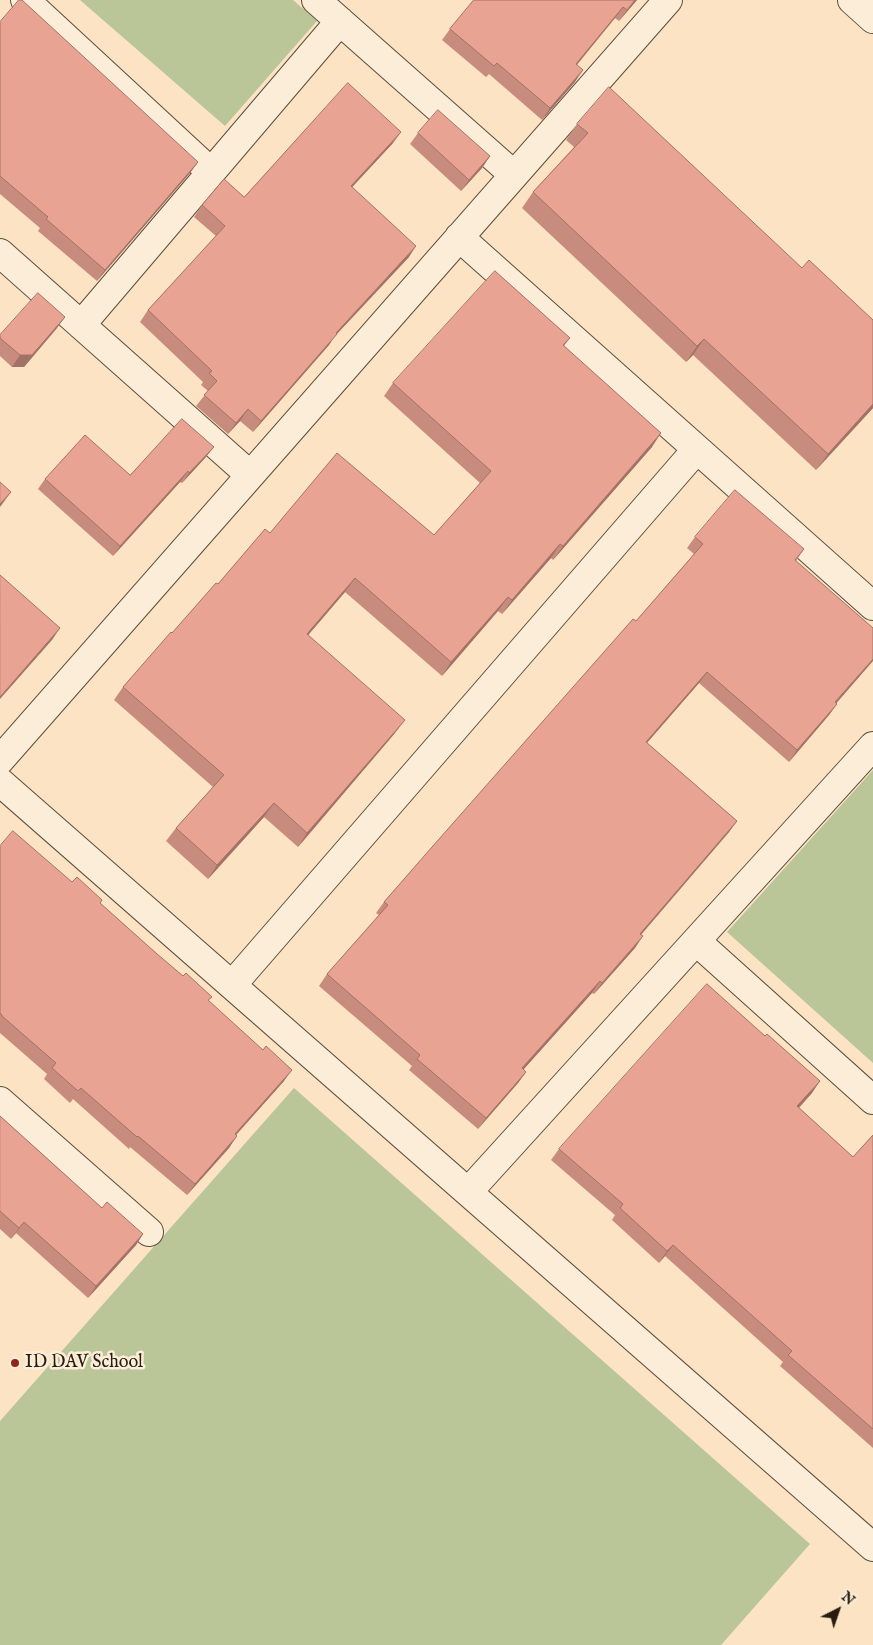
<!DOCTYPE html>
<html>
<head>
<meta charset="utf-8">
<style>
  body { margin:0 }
  #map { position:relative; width:873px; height:1645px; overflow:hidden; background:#fbe3c4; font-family:"IM FELL English",serif }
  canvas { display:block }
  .north { position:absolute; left:813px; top:1585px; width:50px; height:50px; -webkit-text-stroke:4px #fcedd9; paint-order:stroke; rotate:41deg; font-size:14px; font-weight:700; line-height:20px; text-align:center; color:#271c0f }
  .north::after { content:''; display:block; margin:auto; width:18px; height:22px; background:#271c0f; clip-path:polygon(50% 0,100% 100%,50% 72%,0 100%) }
</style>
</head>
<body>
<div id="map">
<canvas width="873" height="1645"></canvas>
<div class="north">N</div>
</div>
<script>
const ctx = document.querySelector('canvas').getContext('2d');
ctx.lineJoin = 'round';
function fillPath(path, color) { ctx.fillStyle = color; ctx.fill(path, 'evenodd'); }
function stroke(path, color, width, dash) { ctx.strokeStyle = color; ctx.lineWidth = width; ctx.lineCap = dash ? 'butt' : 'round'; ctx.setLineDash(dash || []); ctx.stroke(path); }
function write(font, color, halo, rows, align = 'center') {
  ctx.font = font + ' "IM FELL English",serif'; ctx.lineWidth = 5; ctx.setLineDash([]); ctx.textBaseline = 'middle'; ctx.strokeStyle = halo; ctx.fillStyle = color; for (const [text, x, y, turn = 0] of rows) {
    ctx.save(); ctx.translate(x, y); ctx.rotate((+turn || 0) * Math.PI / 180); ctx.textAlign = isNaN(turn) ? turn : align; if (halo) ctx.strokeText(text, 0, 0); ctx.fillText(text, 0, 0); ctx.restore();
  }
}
const green = new Path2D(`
  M80 0H293L317 21 225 126Z
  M873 770V1063L727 932Z
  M294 1088 810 1544 721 1645H0V1421Z`);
const minor = new Path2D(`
  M25 0 211 172
  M316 0 514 175
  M852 0 873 19
  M459 237 873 606
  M0 253 250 475
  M81 325 340 21
  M0 760 668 0
  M0 782 873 1547
  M696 941 873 1100
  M232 985 697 449
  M0 1101 149 1232
  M468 1192 873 746`);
const wall = new Path2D(`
  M474 0H637L619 21 615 18 577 65 575 82 542 120 489 74 486 77 442 40 450 29Z
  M0 22 198 162 190 173 97 281 38 231 40 228 0 194Z
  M577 124 802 268 873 320V408L816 470 693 355 686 362 522 208 533 192 574 147 566 140Z
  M418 133 490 156 482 168 461 191 410 144Z
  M393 143 352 187 409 257 334 337 329 345 253 432 240 421 228 434 196 406 208 391 201 385 203 382 140 322 148 310 216 236 194 217 202 205 244 197Z
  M57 328 24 367H12L0 356V335Z
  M570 338 564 346 652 447 553 560 551 558 502 614 498 611 442 676 345 592 308 635 395 733 298 847 264 817 208 879 166 841 176 828 213 787 114 700 123 687 218 584 270 533 434 535 480 483 384 396 393 383Z
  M206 457 182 483 180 482 113 556 38 489 45 479 130 475Z
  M695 537 804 549 796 561 837 703 829 715 789 762 699 683 647 743 737 821 729 832 641 935 635 948 594 994 592 993 523 1070 526 1072 518 1083 478 1129 409 1070 412 1066 319 986 327 974 379 915 376 913 384 902 636 621 694 554 687 548Z
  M0 846 72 882 102 900 100 903 209 1001 284 1081 236 1135 229 1148 187 1195 130 1147 129 1149 73 1099 70 1103 44 1079 47 1074 0 1033Z
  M812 1093 799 1108 853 1157 873 1135V1448L780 1366 783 1362 665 1256 659 1263 612 1220 615 1215 551 1160 559 1149Z
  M0 1116 102 1208 143 1234 136 1245 88 1298 16 1233 11 1239 0 1229Z`);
const shadedWall = new Path2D(`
  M635 0H637L619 21 627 10Z
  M623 7 615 18 568 75 576 64Z
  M583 70 575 82 542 120 550 108Z
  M401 132 393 143 343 197 351 186Z
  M490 156 482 168 461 191 469 180Z
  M198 162 190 173 97 281 105 270Z
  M416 246 409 257 334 337 329 345 253 432 261 421 336 333Z
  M65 317 57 328 24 367H12L20 355Z
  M704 339 693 355 686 362 697 346Z
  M873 404V408L816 470 828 454Z
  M248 409 240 421 228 434 236 423Z
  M661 433 652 447 553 560 563 546Z
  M214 447 206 457 182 483 189 473Z
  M188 471 180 482 113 556 120 546Z
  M11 492 3 503 0 507V504Z
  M560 544 551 558 502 614 512 600Z
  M355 578 345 592 298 647 307 634Z
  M508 597 498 611 442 676 451 662Z
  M60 628 52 640 0 699V697Z
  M873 659V661L827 714 835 702Z
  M707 672 699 683 638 753 646 742Z
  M837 704 829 715 789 762 797 750Z
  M405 720 395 733 298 847 307 833Z
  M274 803 264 817 208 879 217 865Z
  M737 821 729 832 632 945 640 934Z
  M643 936 635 948 594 994 602 983Z
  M600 981 592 993 514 1080 522 1068Z
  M292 1070 284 1081 227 1145 235 1134Z
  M526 1072 518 1083 478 1129 486 1118Z
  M820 1081 812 1093 789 1118 797 1106Z
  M237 1136 229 1148 187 1195 195 1184Z
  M24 1222 16 1233 11 1239 19 1228Z
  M143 1234 136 1245 88 1298 96 1286Z
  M673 1245 665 1256 659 1263 667 1251Z`);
const building = new Path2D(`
  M19 0H22L198 162 105 270 46 219 48 217 0 176V22Z
  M474 0H635L627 10 623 7 576 64 583 70 550 108 497 63 494 66 450 29Z
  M348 83 401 132 351 186 416 246 336 333 337 334 261 421 248 409 236 423 204 395 217 381 209 373 212 371 148 310 225 226 202 205 224 179 244 197Z
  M609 87 802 268 809 260 873 320V404L828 454 704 339 697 346 533 192 588 133 577 124Z
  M438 110 490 156 469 180 418 133Z
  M495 271 570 338 563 345 661 433 563 546 560 544 512 600 508 597 451 662 355 578 307 634 405 720 307 833 274 803 217 865 176 828 224 775 123 687 171 632 172 633 216 583 218 584 265 529 270 533 337 453 434 535 491 471 393 383Z
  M38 293 65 317 32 355H20L0 338V335Z
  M182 419 214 447 189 473 188 471 120 546 45 479 85 435 130 475Z
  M0 482 11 492 0 504Z
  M735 490 804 549 795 560 873 628V659L835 702 837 704 797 750 707 672 646 742 737 821 640 934 643 936 602 983 600 981 522 1068 526 1072 486 1118 417 1059 420 1055 327 974 388 905 384 902 425 855 633 619 636 621 703 544 695 537Z
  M0 575 60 628 0 697Z
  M13 831 72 882 77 877 102 900 100 903 156 953 183 976 186 973 212 997 208 1000 263 1050 266 1046 292 1070 235 1134 237 1136 195 1184 138 1136 137 1137 81 1088 78 1091 52 1068 56 1063 2 1016V1015L0 1013V846Z
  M707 984 765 1036 767 1034 820 1081 797 1106 853 1157 873 1135V1429L788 1355 792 1351 673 1245 667 1251 620 1208 623 1204 559 1149Z
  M0 1116 102 1208 107 1202 143 1234 96 1286 24 1222 19 1228 0 1211Z`);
const markers = [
  [15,1363,5,"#8f2418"]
];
const poiNames = [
  ["ID DAV School",25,1363]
];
fillPath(green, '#bac598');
stroke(minor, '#5c4e3c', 30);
stroke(minor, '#fcedd9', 28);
fillPath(wall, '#c88c7e');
fillPath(shadedWall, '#a37267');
fillPath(building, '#e9a393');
stroke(building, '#a37267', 1);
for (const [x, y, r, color] of markers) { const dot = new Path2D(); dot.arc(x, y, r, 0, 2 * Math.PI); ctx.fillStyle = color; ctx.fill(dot); stroke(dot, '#fcedd9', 2); }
write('18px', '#271c0f', '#fcedd9', poiNames, 'left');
</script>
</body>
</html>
